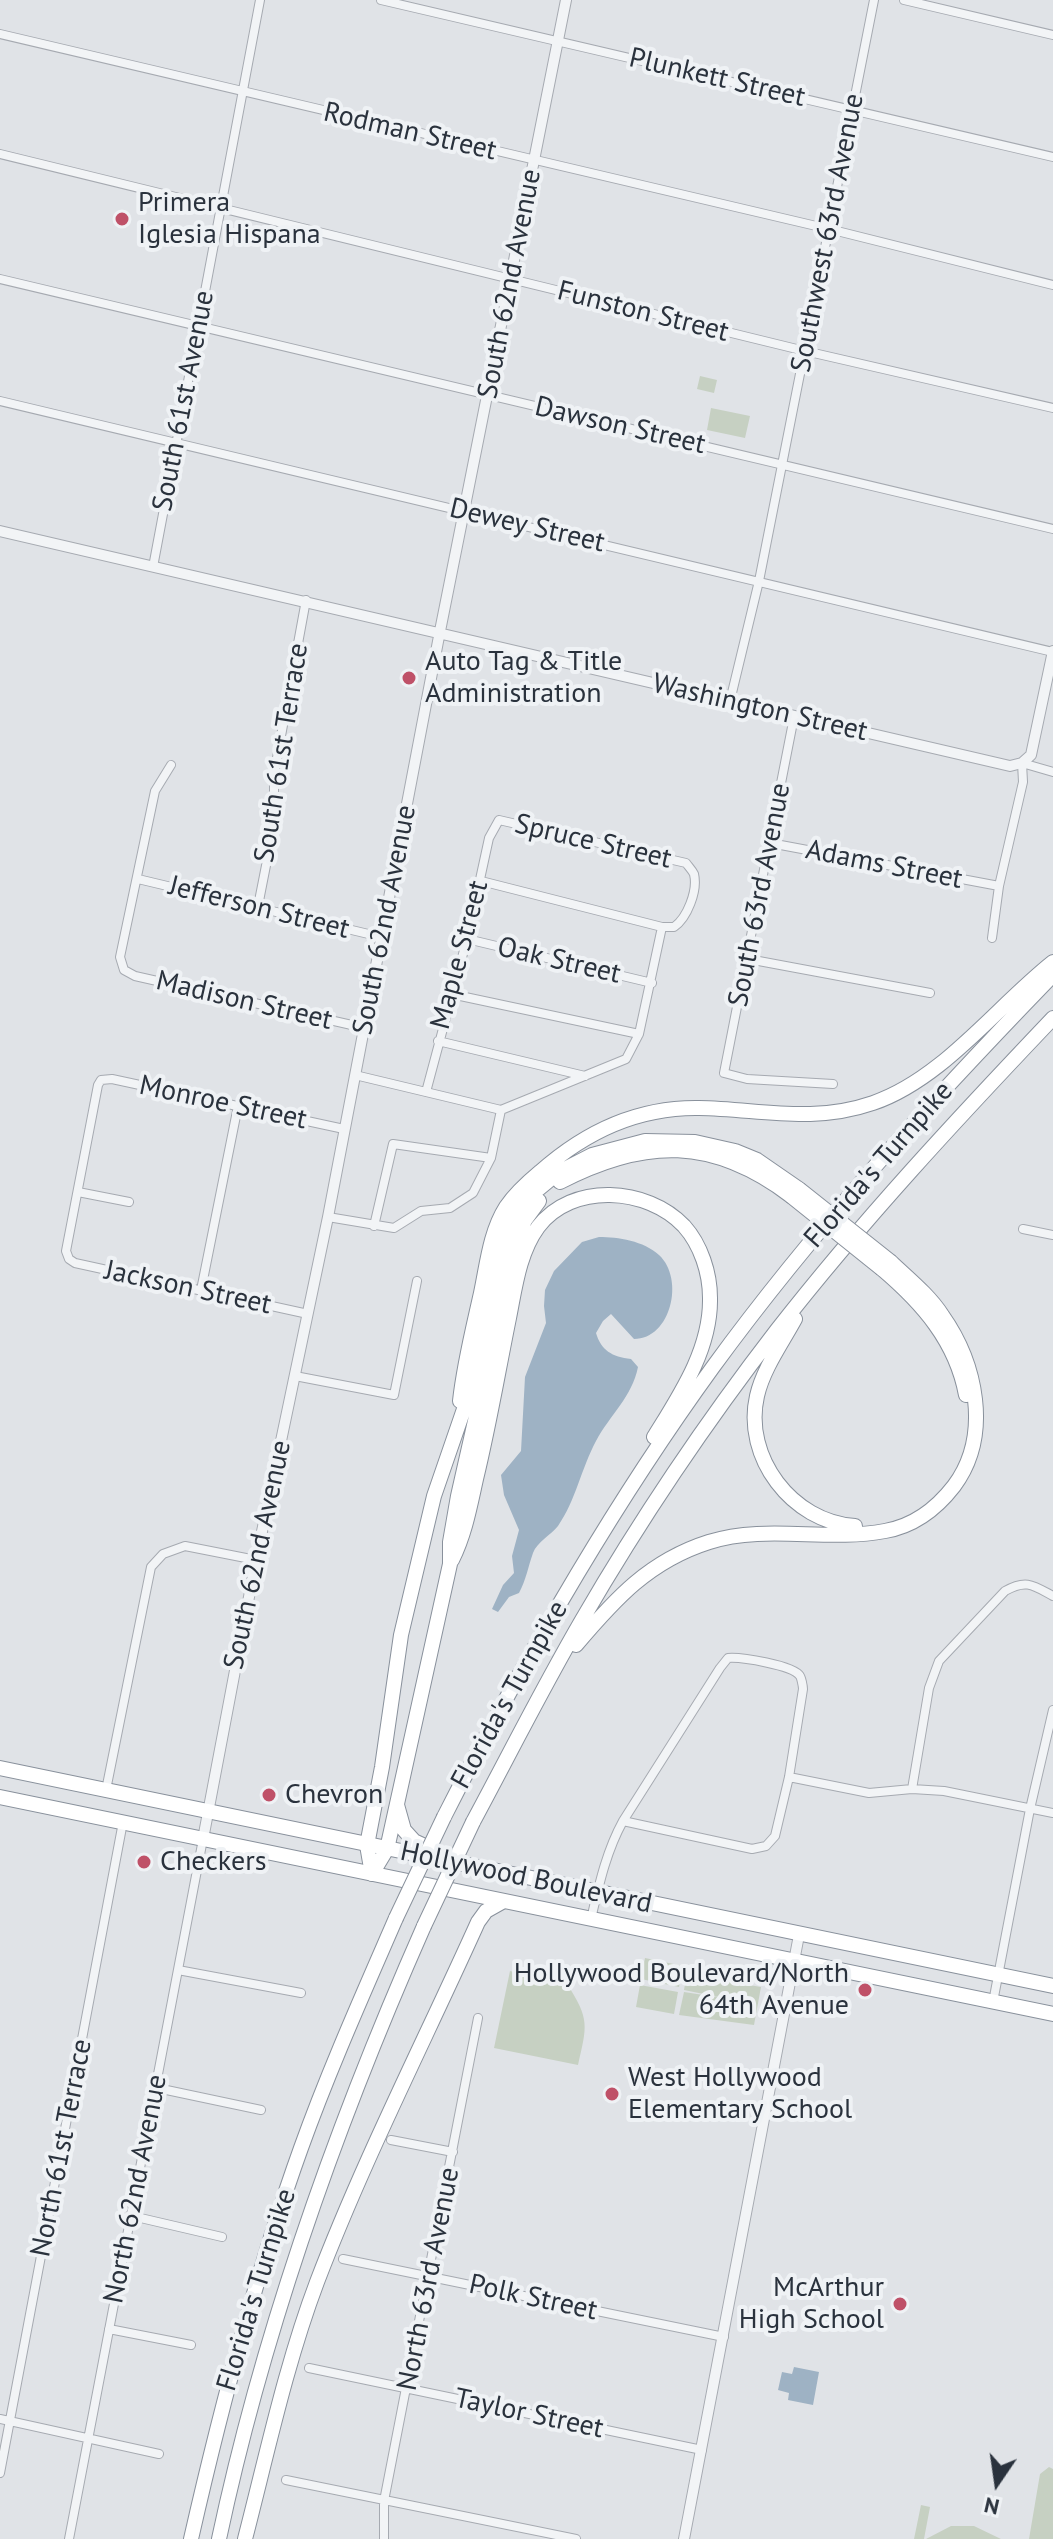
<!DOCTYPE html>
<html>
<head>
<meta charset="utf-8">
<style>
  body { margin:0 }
  #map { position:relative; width:1053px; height:2539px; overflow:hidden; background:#e0e3e7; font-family:"PT Sans",sans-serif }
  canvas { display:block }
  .north { position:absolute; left:957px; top:2443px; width:80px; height:80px; -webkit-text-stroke:6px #eff2f5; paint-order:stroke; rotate:193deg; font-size:22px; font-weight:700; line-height:32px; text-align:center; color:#2a323d }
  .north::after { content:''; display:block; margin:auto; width:28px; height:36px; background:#2a323d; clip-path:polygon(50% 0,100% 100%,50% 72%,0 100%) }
</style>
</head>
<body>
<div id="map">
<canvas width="1053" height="2539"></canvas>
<div class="north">N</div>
</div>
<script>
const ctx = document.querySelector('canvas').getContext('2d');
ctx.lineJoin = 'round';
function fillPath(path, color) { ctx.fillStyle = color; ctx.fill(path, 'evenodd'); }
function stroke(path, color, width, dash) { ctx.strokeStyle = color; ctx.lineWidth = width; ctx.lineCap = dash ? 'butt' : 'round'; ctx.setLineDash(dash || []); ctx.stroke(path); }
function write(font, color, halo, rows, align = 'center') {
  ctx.font = font + ' "PT Sans",sans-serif'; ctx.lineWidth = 8; ctx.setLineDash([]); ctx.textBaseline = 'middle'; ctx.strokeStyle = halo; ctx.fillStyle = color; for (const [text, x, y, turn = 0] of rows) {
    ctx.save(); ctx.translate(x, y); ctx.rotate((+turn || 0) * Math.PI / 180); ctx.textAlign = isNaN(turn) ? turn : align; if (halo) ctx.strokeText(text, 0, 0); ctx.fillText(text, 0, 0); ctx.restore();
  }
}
const green = new Path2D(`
  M700 376 717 380 714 393 697 389Z
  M711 408 750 416 745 438 707 430Z
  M645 1958 683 1966 679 1987 641 1979Z
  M688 1966 727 1973 726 1981 761 1987 754 2025 679 2015 684 1992 723 1998 684 1990Z
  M510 1971 567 1984C590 2019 587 2026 578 2065L494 2048Z
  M640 1985 678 1992 674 2014 636 2007Z
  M1049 2467 1053 2469V2539H1029L1040 2474Z
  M921 2505 930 2507 924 2539H914Z
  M951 2526H974L1001 2539H926Z`);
const water = new Path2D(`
  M599 1237C618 1237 644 1241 659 1255 685 1279 671 1339 634 1339L611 1314 603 1321 596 1333C601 1350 612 1357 631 1359L638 1367C632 1397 610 1415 596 1441 581 1469 576 1500 558 1526 551 1535 537 1542 533 1553 528 1567 526 1580 519 1593L509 1597 498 1612 492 1609 503 1585 514 1573 512 1556 519 1530 504 1495 501 1475 521 1451 525 1377 546 1323 544 1306 545 1290 554 1271 582 1242Z
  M794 2367 819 2372 813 2405 788 2400 789 2393 778 2390 782 2372 792 2374Z`);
const minor = new Path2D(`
  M381 0 1053 157
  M904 0 1053 35
  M0 34 829 229 1053 285
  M0 154 805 351 1053 408
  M0 279 1053 529
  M0 401 1053 652
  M153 567 260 0
  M730 701 759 581 874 0
  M794 717 724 1073 747 1079 833 1084
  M171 765 155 791 120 957 124 970 135 976 365 1028
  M770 843 999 886
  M138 879 381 937
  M258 906 274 825V774L306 600
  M992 938 999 886 1023 782 1022 763 1053 772
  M467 939 652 983
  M748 959 930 993
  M451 994 639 1034
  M438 1041 585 1076
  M355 1075 501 1110 626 1059 639 1034 662 927
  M426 1092 467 939 489 838 499 820 686 863C689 867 692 870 694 874 698 891 687 918 674 927H662L481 881
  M78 1192 129 1202
  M328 1217 394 1228 421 1211 450 1208 473 1193 491 1158 501 1110
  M374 1226 393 1144 491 1158
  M1023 1229 1053 1235
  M201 1290 238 1106
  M308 1314 75 1263 69 1259 66 1251 98 1085 101 1080 112 1079 344 1129
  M295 1376 394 1395 417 1281
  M789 1777 869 1793 912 1789 944 1791 1053 1813
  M912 1789 929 1688 939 1661 1005 1591C1026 1579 1033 1585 1053 1596
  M106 1790 151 1567 163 1554 185 1546 256 1560
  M591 1919C599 1885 606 1852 623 1821L720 1668 728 1658C741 1657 793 1665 800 1676 801 1677 803 1686 803 1689L789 1777 775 1836 766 1846 752 1849 623 1821
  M178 1970 301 1993
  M993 2002 1030 1809 1053 1710
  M157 2088 261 2110
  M391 2140 453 2152
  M132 2216 222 2237
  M343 2259 724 2337
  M109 2329 191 2345
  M309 2368 702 2450
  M0 2419 159 2454
  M0 2473 123 1822
  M286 2480 576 2539
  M69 2539 203 1839
  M384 2539V2501L478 2018`);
const tertiary = new Path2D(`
  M0 531 1010 766 1022 763 1031 755 1053 651
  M203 1839 256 1560 328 1217 440 631 566 0
  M684 2539 799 1935`);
const trunk = new Path2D(`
  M0 1768 1053 1986
  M0 1797 1053 2014`);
const motorway = new Path2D(`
  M560 1182C645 1138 713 1137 791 1196
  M882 1269C922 1303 956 1341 966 1395
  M795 1319C782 1343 763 1369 757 1396 743 1457 792 1522 855 1526
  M460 1401C464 1364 473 1329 481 1293 487 1265 490 1232 506 1207 515 1194 528 1182 540 1172 585 1132 637 1107 699 1108 760 1109 812 1124 873 1103 943 1079 996 1007 1053 962
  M452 1560C465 1534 470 1506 476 1479 489 1426 498 1372 509 1318 515 1288 519 1253 538 1227 572 1182 647 1187 684 1226 701 1245 710 1273 710 1298 711 1349 680 1395 654 1437
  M576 1645C615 1599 649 1561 709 1542 766 1524 826 1542 885 1531 914 1526 937 1508 954 1486 992 1435 976 1363 942 1315 929 1295 909 1279 891 1262
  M397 1805 404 1830 414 1841 466 1865
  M444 1817C523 1661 610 1509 713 1367 815 1227 933 1099 1053 975
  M473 1822C509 1755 543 1687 582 1620 640 1520 706 1422 777 1330 863 1220 957 1119 1053 1018
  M372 1874 367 1845 382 1767 401 1635 434 1496 475 1377 504 1239 518 1213 536 1191 559 1172 592 1155 645 1141 695 1142 735 1151 757 1160 799 1189
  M372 1874 387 1849 450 1564V1542L458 1496 515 1244 525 1220 539 1201
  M191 2539C221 2407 255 2276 301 2148 329 2070 363 1994 396 1918
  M219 2539C264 2327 337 2123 424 1926
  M245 2539C267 2454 286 2364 317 2282 364 2159 424 2042 478 1922L486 1911 502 1902`);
const motorwayBridge = new Path2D(`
  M799 1189 891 1262
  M791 1196 882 1269
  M396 1918 444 1817
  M424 1926 473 1822`);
const markers = [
  [122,219,8,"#bf5168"],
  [409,678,8,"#bf5168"],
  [269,1795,8,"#bf5168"],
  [144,1862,8,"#bf5168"],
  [865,1990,8,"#bf5168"],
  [612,2094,8,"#bf5168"],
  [900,2304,8,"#bf5168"]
];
const streetNames = [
  ["Plunkett Street",717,78,13],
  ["Rodman Street",410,132,13],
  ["Southwest 63rd Avenue",828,233,-79],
  ["South 62nd Avenue",510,284,-79],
  ["Funston Street",643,312,14],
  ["South 61st Avenue",184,401,-79],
  ["Dawson Street",620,426,13],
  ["Dewey Street",527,526,13],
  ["Washington Street",760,708,13],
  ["South 61st Terrace",282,753,-81],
  ["Spruce Street",593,842,13],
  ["Adams Street",884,865,11],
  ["South 63rd Avenue",760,895,-79],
  ["Jefferson Street",259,908,14],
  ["South 62nd Avenue",385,920,-79],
  ["Maple Street",460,955,-75],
  ["Oak Street",559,961,13],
  ["Madison Street",244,1001,13],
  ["Monroe Street",223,1103,12],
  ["Florida's Turnpike",879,1165,-49],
  ["Jackson Street",188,1288,12],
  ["South 62nd Avenue",258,1555,-78],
  ["Florida's Turnpike",510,1695,-61],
  ["Hollywood Boulevard",526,1878,12],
  ["North 61st Terrace",62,2148,-79],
  ["North 62nd Avenue",136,2189,-79],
  ["North 63rd Avenue",429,2279,-79],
  ["Florida's Turnpike",257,2290,-73],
  ["Polk Street",533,2298,12],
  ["Taylor Street",529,2414,12]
];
const poiNames = [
  ["Primera",138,203],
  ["Iglesia Hispana",138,235],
  ["Auto Tag & Title",425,662],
  ["Administration",425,694],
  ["Chevron",285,1795],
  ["Checkers",160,1862],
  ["Hollywood Boulevard/North",849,1974,"right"],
  ["64th Avenue",849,2006,"right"],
  ["West Hollywood",628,2078],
  ["Elementary School",628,2110],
  ["McArthur",884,2288,"right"],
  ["High School",884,2320,"right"]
];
fillPath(green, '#c6d0c2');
fillPath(water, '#9eb2c4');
stroke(minor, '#a6aab1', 10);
stroke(tertiary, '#a6aab1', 12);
stroke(trunk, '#89919c', 16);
stroke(motorway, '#89919c', 16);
stroke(minor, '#f2f4f6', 8);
stroke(tertiary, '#f2f4f6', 10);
stroke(trunk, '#fff', 14);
stroke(motorway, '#fff', 14);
stroke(motorwayBridge, '#89919c', 16, []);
stroke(motorwayBridge, '#fff', 14);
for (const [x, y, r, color] of markers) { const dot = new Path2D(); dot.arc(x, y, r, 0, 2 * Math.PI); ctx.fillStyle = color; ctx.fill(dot); stroke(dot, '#eff2f5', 3); }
write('28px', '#2a323d', '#eff2f5', streetNames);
write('28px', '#2a323d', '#eff2f5', poiNames, 'left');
</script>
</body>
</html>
